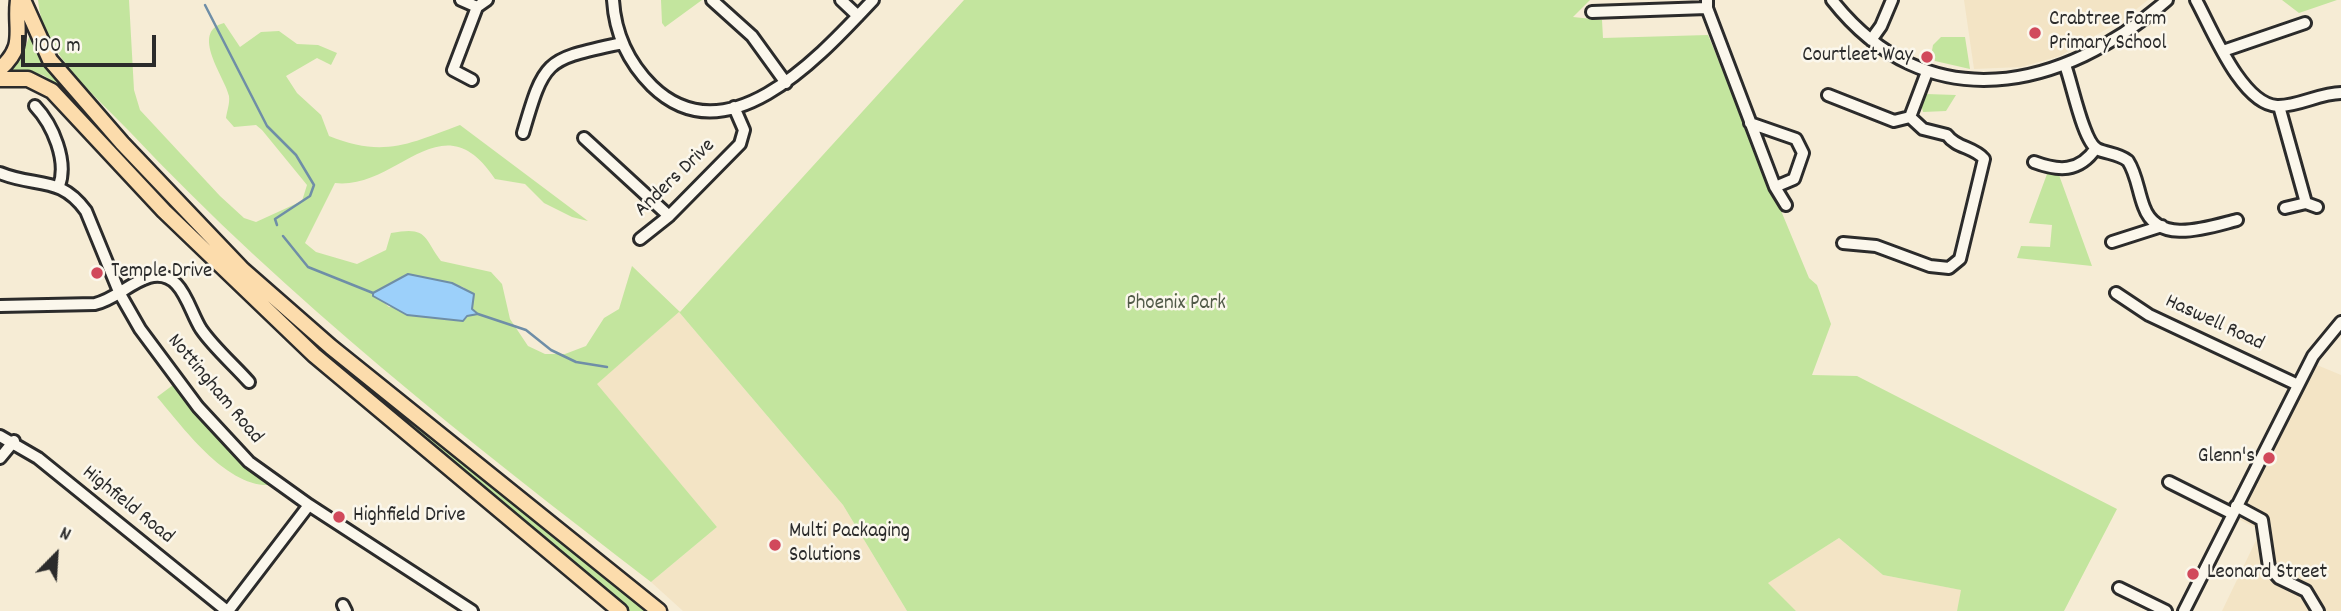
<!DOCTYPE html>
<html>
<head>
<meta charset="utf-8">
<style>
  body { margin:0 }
  #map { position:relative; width:2341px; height:611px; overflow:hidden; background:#f6ecd5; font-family:Dekko,sans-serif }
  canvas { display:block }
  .north { position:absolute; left:21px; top:520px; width:70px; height:70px; -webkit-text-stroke:5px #fbf7ec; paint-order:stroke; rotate:24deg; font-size:19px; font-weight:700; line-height:28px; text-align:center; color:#2b2b2b }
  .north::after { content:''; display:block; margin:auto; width:24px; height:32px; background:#2b2b2b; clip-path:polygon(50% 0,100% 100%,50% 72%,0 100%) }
  .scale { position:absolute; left:21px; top:35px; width:135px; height:32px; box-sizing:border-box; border:4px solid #2b2b2b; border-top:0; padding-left:9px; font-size:21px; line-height:24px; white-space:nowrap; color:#2b2b2b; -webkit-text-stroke:5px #fbf7ec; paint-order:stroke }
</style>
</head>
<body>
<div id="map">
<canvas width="2341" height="611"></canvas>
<div class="north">N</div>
<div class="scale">100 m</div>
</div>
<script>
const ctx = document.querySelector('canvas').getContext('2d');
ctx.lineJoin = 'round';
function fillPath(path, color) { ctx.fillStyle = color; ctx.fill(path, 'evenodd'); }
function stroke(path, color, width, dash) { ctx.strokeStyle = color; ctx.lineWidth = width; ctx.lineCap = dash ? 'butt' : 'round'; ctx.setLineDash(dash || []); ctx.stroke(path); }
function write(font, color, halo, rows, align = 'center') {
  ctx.font = font + ' Dekko,sans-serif'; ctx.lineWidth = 5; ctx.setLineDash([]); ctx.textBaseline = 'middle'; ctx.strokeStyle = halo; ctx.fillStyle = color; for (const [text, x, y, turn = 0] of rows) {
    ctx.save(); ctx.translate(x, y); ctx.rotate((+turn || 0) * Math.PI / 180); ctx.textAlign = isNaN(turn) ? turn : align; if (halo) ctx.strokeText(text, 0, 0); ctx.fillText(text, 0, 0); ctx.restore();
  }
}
const built = new Path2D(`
  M1964 0H2148L2124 19 2060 56 2021 67 1974 69Z
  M679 312 843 505 907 611H683L651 582 717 527 596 384Z
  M2317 365 2341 375V611H2222L2261 530 2238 519Z
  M1839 538 1883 575 1962 590 1957 611H1796L1767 583Z`);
const green = new Path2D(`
  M38 0H129L134 90 140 110 220 196 244 218 256 222 302 201 307 185 262 130 256 125 234 127 226 118C227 111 230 103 229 96 226 79 189 32 224 23L240 47 261 32 279 31 297 44 318 45 337 53 331 65 317 58 286 76 297 93 321 115 329 136C383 158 409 144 460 125L588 221 572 217 544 203 525 184 495 179C442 98 398 190 335 183L305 243 316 252 357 264 386 250 391 233C428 226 423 237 441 261L491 272 502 284 510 319 528 346 545 354H565L586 346 604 318 619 309 632 266 680 312 964 0H1590L1573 17 1602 20 1603 38 1708 35 1809 278 1817 285 1831 324 1812 375 1857 376 2117 509 2064 611H1957L1961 590 1883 575 1839 538 1768 583 1796 611H907L843 505 679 312 597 384 717 527 651 582C469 442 288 300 130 132 96 96 42 53 38 0ZM408 274 463 287 474 298 471 309 389 307 373 293Z
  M661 0H702L665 27 662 23Z
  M2282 0H2337L2299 13Z
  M30 35 39 52 185 216 652 611H628L333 366 235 276 55 83 43 75 12 70 21 58Z
  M1941 37H1965L1970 69 1935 61 1931 56 1933 45Z
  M1926 94 1956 95 1946 111 1923 112 1921 104Z
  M2047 174 2059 175 2092 266 2017 258 2021 246 2050 247 2052 225 2029 223Z
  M173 385 245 466 271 485C226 488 183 427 157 397Z`);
const water = new Path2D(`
  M408 274 452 283 474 294 472 309 478 314 467 316 463 321 407 315 373 296V293Z`);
const stream = new Path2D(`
  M205 5 267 126 296 155 314 185 310 196 275 219 277 225
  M283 236 308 267 373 293
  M478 314 526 330 551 350 576 362 607 367`);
const minor = new Path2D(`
  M461 0 477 7
  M613 0C615 33 628 62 652 86 728 160 822 54 873 0
  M712 0 752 36 786 83
  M841 0 858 16
  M1832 0C1927 121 2063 91 2167 0
  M2196 0C2211 27 2241 104 2277 106 2297 107 2320 93 2341 93
  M1707 8 1775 187 1786 205
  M1592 12 1707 8V0
  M1871 40 1881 26 1892 0
  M2223 51 2305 23
  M2065 65C2072 83 2083 141 2097 149 2107 154 2118 153 2128 161 2137 175 2138 192 2144 207 2158 246 2209 227 2237 220
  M472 80 453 70 477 7 487 0
  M1828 95 1894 121 1910 117 1927 72
  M35 106C53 125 68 161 59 186
  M2279 106 2306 203 2317 207
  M1750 123 1796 139 1803 153 1794 179 1775 187
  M523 133C545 57 546 60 622 43
  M584 138 669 216
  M2034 162C2058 171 2079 173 2096 148
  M0 173C36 188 60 175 86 211L120 294 140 329 198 407 249 462 309 505 472 611
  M2285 208 2306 203
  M640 239 669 216 740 144 744 130 734 107
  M2112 242 2162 226
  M1843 243 1876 246 1930 266 1949 268 1960 259 1984 159C1974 147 1956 148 1947 135L1923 129 1910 117
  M2116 293 2149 315 2298 385
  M0 306 95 304C116 299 129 283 149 277 182 268 188 309 201 329 214 348 234 365 249 382
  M0 436 38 458 227 611
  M0 458 14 441
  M2169 482 2233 514
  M2236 506 2262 520 2269 567 2279 578 2306 591 2318 611
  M2119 588 2166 611
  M343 605 346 611
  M228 611 309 505
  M2184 611 2313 356 2341 322`);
const highway = new Path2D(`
  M23 0 50 60 122 143 243 270 331 347 659 611
  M0 69C27 45 14 30 18 0
  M0 79H28L52 91 164 211 314 355 620 611`);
const markers = [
  [2035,33,7,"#d1495b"],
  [1927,57,7,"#d1495b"],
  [97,273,7,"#d1495b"],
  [2269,458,7,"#d1495b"],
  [339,517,7,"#d1495b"],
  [775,545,7,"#d1495b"],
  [2193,574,7,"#d1495b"]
];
const poiNames = [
  ["Crabtree Farm",2049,21],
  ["Primary School",2049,45],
  ["Courtleet Way",1913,57,"right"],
  ["Temple Drive",111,273],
  ["Glenn's",2255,458,"right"],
  ["Highfield Drive",353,517],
  ["Multi Packaging",789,533],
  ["Solutions",789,557],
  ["Leonard Street",2207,574]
];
const streetNames = [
  ["Anders Drive",676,179,-44],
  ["Haswell Road",2214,324,25],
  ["Nottingham Road",214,390,50],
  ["Highfield Road",127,506,39]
];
const parkNames = [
  ["Phoenix Park",1176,305]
];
fillPath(built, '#f3e4c5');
fillPath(green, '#c3e59e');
fillPath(water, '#9cd0fa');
stroke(water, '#6f8ea7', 2);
stroke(stream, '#6f8ea7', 2.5);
stroke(minor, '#2b2b2b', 16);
stroke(highway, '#2b2b2b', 19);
stroke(minor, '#fbf7ec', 10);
stroke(highway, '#fcdcac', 14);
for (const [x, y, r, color] of markers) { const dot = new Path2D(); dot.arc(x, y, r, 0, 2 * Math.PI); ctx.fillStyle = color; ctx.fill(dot); stroke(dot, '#fbf7ec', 2.5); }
write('21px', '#2b2b2b', '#fbf7ec', poiNames, 'left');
write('21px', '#2b2b2b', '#fbf7ec', streetNames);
write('21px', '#515a48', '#fbf7ec', parkNames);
</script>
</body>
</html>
